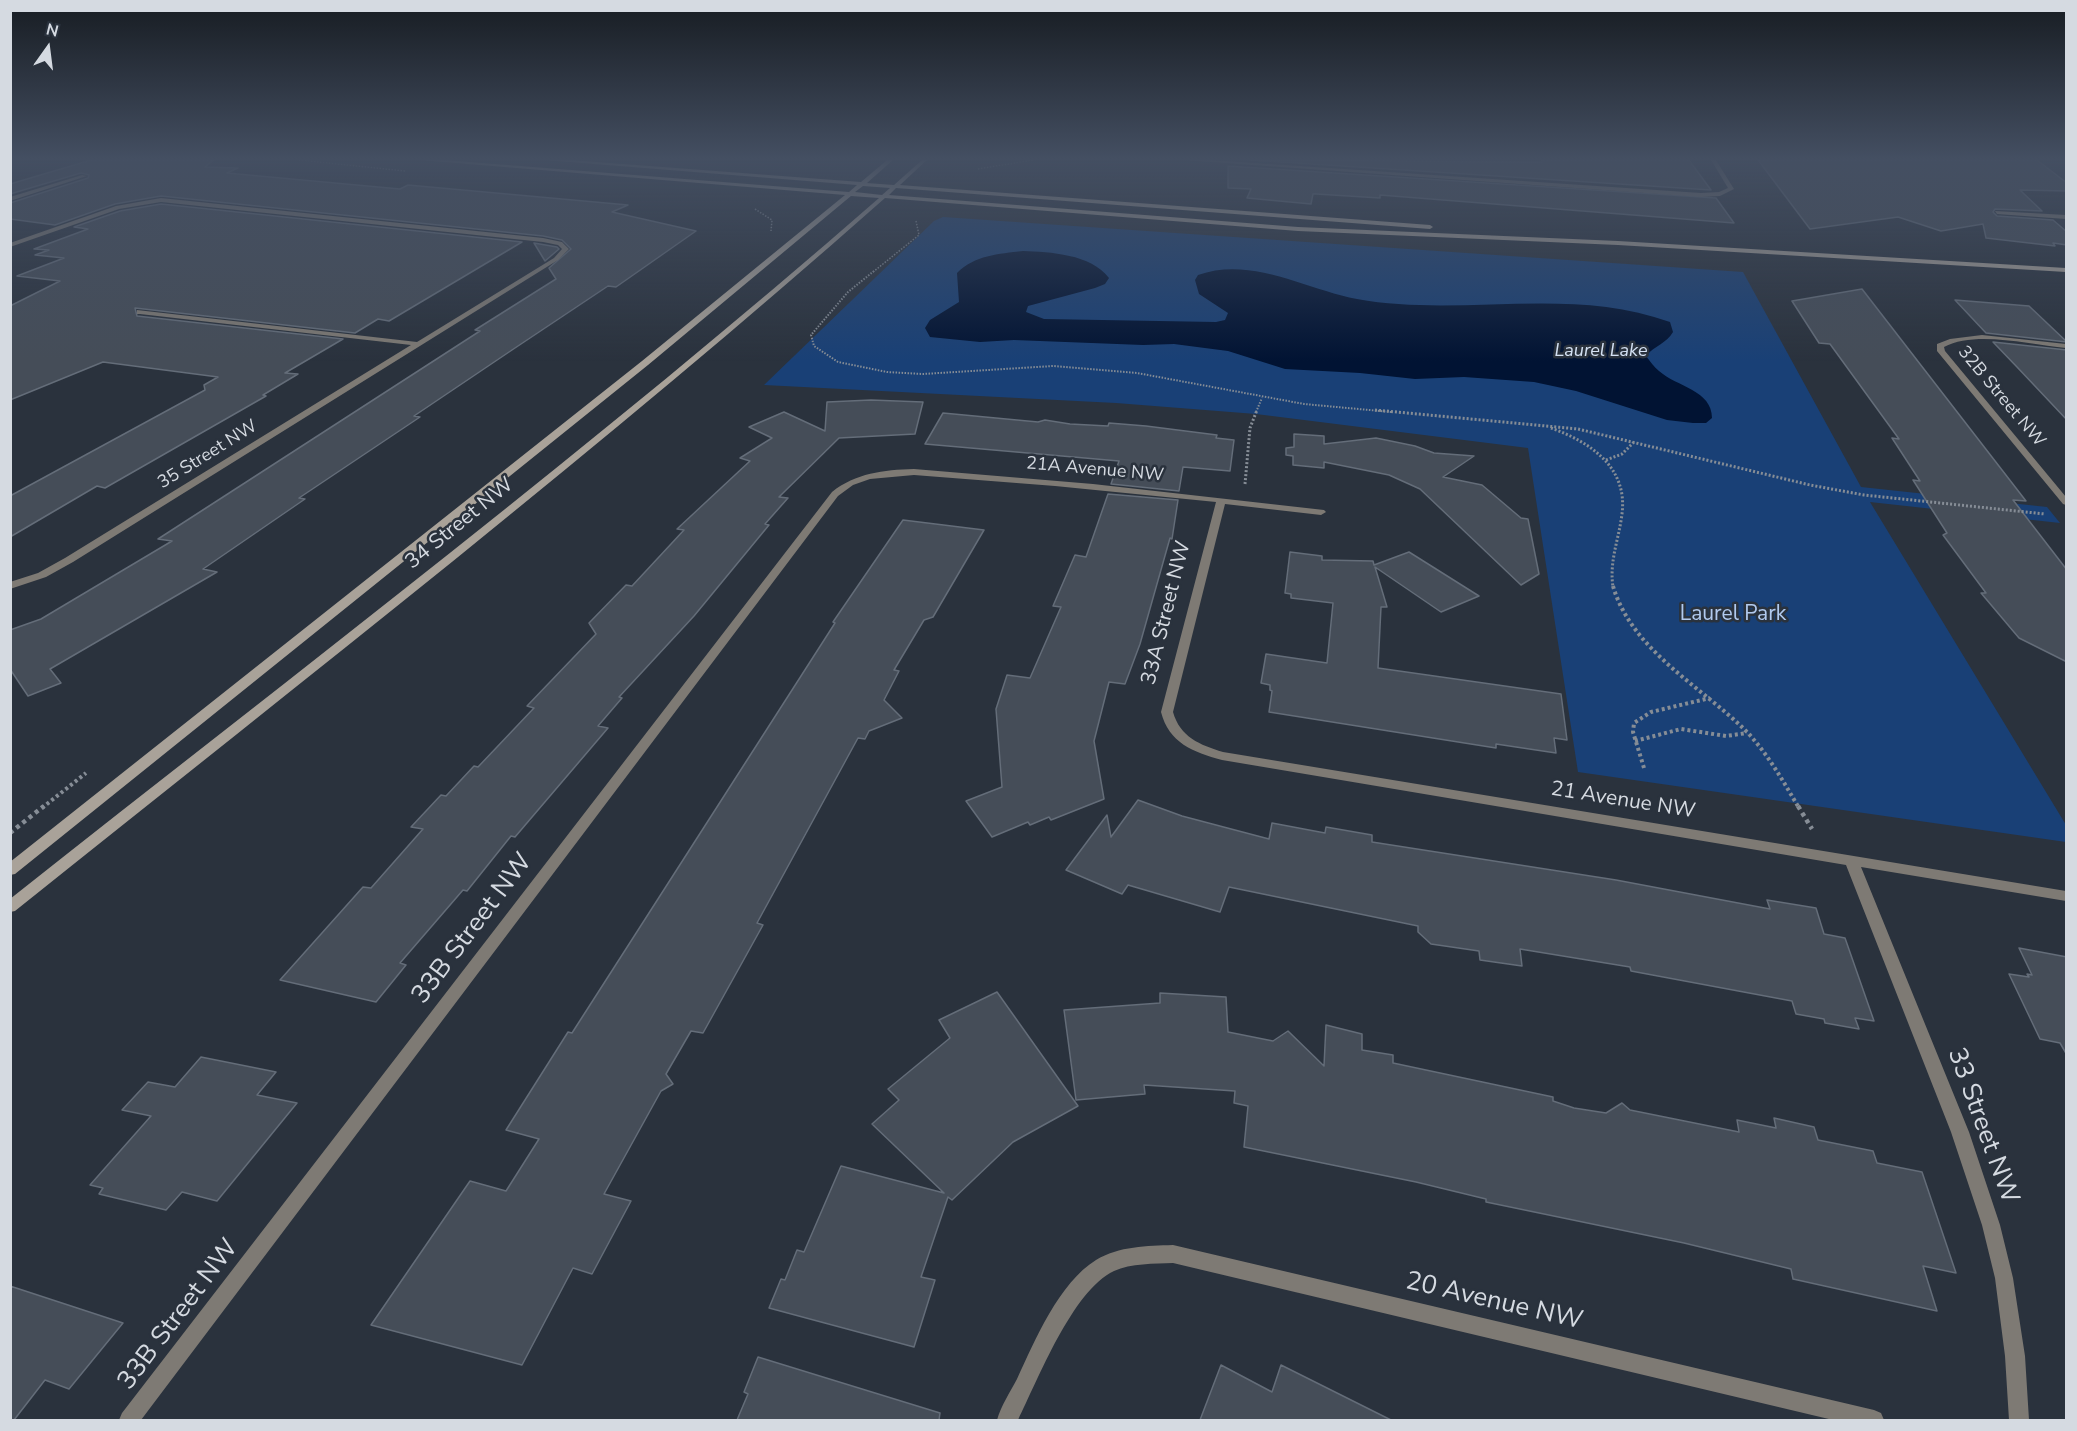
<!DOCTYPE html>
<html>
<head>
<meta charset="utf-8">
<style>
  body { margin:0 }
  #map { position:relative; width:2077px; height:1431px; overflow:hidden; background:#2a323d; font-family:"Nunito Sans",sans-serif }
  canvas { display:block }
  .frame { position:absolute; inset:0; border:12px solid #d5dae1; pointer-events:none }
  .north { position:absolute; left:18px; top:18px; width:60px; height:60px; -webkit-text-stroke:4px #2a323d; paint-order:stroke; rotate:14deg; font-size:16px; font-weight:700; line-height:24px; text-align:center; color:#d5dae1 }
  .north::after { content:''; display:block; margin:auto; width:21px; height:27px; background:#d5dae1; clip-path:polygon(50% 0,100% 100%,50% 72%,0 100%) }
</style>
</head>
<body>
<div id="map">
<canvas width="2077" height="1431"></canvas>
<div class="frame"></div>
<div class="north">N</div>
</div>
<script>
const ctx = document.querySelector('canvas').getContext('2d');
ctx.lineJoin = 'round';
function fillPath(path, color) { ctx.fillStyle = color; ctx.fill(path, 'evenodd'); }
function stroke(path, color, width, dash) { ctx.strokeStyle = color; ctx.lineWidth = width; ctx.lineCap = dash ? 'butt' : 'round'; ctx.setLineDash(dash || []); ctx.stroke(path); }
function write(font, color, halo, rows, align = 'center') {
  ctx.font = font + ' "Nunito Sans",sans-serif'; ctx.lineWidth = 5; ctx.setLineDash([]); ctx.textBaseline = 'middle'; ctx.strokeStyle = halo; ctx.fillStyle = color; for (const [text, x, y, turn = 0] of rows) {
    ctx.save(); ctx.translate(x, y); ctx.rotate((+turn || 0) * Math.PI / 180); ctx.textAlign = isNaN(turn) ? turn : align; if (halo) ctx.strokeText(text, 0, 0); ctx.fillText(text, 0, 0); ctx.restore();
  }
}
const green = new Path2D(`
  M943 217 1743 272 1861 487 2047 507 2060 523 1870 502 2066 825V842L1578 772 1528 448 1256 414 1116 403 764 385 934 221Z`);
const water = new Path2D(`
  M1023 251C1050 252 1091 254 1109 278L1105 284 1095 288 1028 306 1026 312 1044 319 1216 322 1225 320 1228 313 1199 294 1195 280 1198 275C1251 256 1305 289 1357 299 1461 318 1568 285 1670 322L1673 332C1667 343 1654 346 1646 356 1650 361 1654 367 1659 371 1677 387 1712 390 1712 418L1706 423H1693L1667 420 1576 391 1534 382 1464 377 1415 379 1360 373 1285 369 1228 351 1174 344 1143 345 1014 340 980 342 930 337 925 328 930 320 959 302 957 273C975 255 998 254 1023 251Z`);
const building = new Path2D(`
  M91 160H214L205 167 238 168 227 173 400 189 408 185 628 205 612 212 696 231 616 287 608 286 512 350 414 416 420 417 299 498 305 499 203 569 217 572 50 669 61 683 28 696 10 669V630L41 619 172 541 158 539 480 331 475 330 556 279 549 268 571 249 562 240 543 236 161 196 115 204 55 225 10 219V203L88 178 89 175 81 173 10 194V184Z
  M1249 160 1542 162 1541 160H1689L1711 190Z
  M1758 160H2037L2067 183V191L2020 190 2042 211 1995 209 1993 212 1997 216 2053 220 2067 232V245L2053 243 2055 246 1986 238 1983 224 1941 231 1898 217 1810 229Z
  M1228 166 1716 198 1734 223 1380 195V198L1316 194H1313L1311 204 1247 198 1251 189 1228 188Z
  M161 204 522 242 389 321 378 319 355 333 135 308 137 316 343 339 285 373 298 374 263 395 266 396 105 488 97 486 10 537V496L205 390 204 385 218 377 103 362 10 400V306L60 281 17 276 64 258 35 255 49 250 34 249 88 229 74 227 120 211Z
  M534 243 557 247 559 249 545 261Z
  M1862 289 2026 501 2013 500 2067 570V662L2019 638 1981 593H1986L1943 535 1947 533 1913 480 1920 481 1892 438 1899 439 1830 344 1819 343 1792 301Z
  M1955 300 2029 306 2067 342 1986 333Z
  M1993 342 2067 350V420L2017 367Z
  M871 400 923 402 915 434 839 438 779 497 788 498 765 524 769 525 694 616 619 697 622 698 598 726 608 728 515 837 511 836 467 891 463 890 400 963 406 965 376 1002 280 980 363 887 371 888 423 829 411 827 441 795 446 796 474 766 478 767 534 708 527 706 596 634 589 623 626 585 632 586 684 530 677 529 750 461 740 458 772 438 749 427 784 412 825 431 827 402Z
  M943 413 1038 422 1045 420 1070 424 1108 426 1109 423 1146 426 1217 435 1216 438 1234 440 1230 471 1183 467 1179 491 1111 484 1119 461 925 444Z
  M1294 434 1324 436V444L1376 438 1415 446 1434 453 1474 456 1443 477 1482 485 1521 518 1528 519 1539 574 1521 585 1420 489 1389 475 1324 462V468L1293 465V456L1286 455V448L1294 447Z
  M1108 494 1178 500 1172 539 1170 538 1140 644 1125 684 1109 682 1094 741 1104 799 1051 820 1049 817 1030 825 1028 822 992 837 966 801 1002 787 996 709 1007 675 1030 678 1061 607 1053 606 1075 555 1086 557Z
  M903 520 984 530 933 617 924 620 894 670 899 671 884 700 902 718 869 731 865 739 858 738 757 923 763 925 703 1033 691 1031 666 1074 673 1084 661 1091 604 1194 631 1201 592 1274 573 1268 522 1365 371 1325 470 1181 506 1191 539 1139 506 1130 568 1032 572 1033 835 623 833 622Z
  M1290 552 1322 556V560L1373 561 1374 565 1409 552 1479 596 1441 612 1375 567 1387 607H1381L1378 668 1561 694 1567 740 1554 738 1556 753 1496 744V748L1269 712 1272 691 1270 690V685L1261 683 1266 654 1327 663 1333 603 1291 598V594L1285 593Z
  M1138 800 1182 816 1269 839 1272 823 1325 833 1326 827 1372 835V842L1616 880 1770 909 1767 900 1816 908 1824 934 1845 938 1874 1021 1855 1018 1859 1029 1825 1023 1824 1019 1796 1014 1792 1001 1631 971 1630 967 1520 949 1522 966 1480 960 1479 951 1431 944 1418 932V926L1229 887 1220 912 1128 885 1122 894 1066 870 1107 815 1111 837Z
  M2019 948 2067 957V1055L2060 1043 2040 1039 2009 974 2029 977 2027 974 2032 975Z
  M997 992 1078 1106 1013 1142 952 1200 948 1197 921 1277 935 1280 914 1347 769 1308 781 1279 785 1280 797 1250 804 1252 841 1166 944 1193 872 1124 899 1100 888 1089 950 1038 939 1020Z
  M1160 993 1226 997 1228 1032 1273 1041 1288 1031 1324 1066 1326 1025 1362 1034V1050L1393 1055V1063L1553 1097V1101L1574 1108 1606 1113 1622 1103 1630 1110 1739 1132 1737 1120 1776 1128 1774 1118 1814 1127 1818 1140 1873 1151 1877 1163 1922 1172 1956 1273 1923 1266 1937 1311 1793 1279 1791 1269 1684 1243 1486 1202V1199L1416 1182 1244 1147 1248 1106 1234 1103 1235 1091 1144 1085 1145 1094 1076 1100 1064 1010 1160 1003Z
  M201 1057 276 1072 257 1095 297 1103 217 1201 182 1192 166 1210 99 1194 103 1188 90 1185 151 1116 122 1110 148 1082 175 1087Z
  M10 1286 123 1323 69 1389 45 1380 14 1420H10Z
  M758 1357 940 1413 939 1420H737L748 1394 744 1392Z
  M1221 1365 1272 1392 1281 1365 1391 1420H1200Z`);
const pathFar4 = new Path2D(`
  M299 160 405 171
  M978 169 1033 160
  M755 209 772 220 771 231
  M873 272 919 235 916 221`);
const pathFar3 = new Path2D(`
  M874 271 848 292 811 335 814 346 838 362 887 372 923 374 1053 366 1137 373 1304 404 1391 412
  M1256 412 1262 398`);
const pathFar2 = new Path2D(`
  M1375 410 1578 429 1810 485 1864 495 2045 514
  M1551 428C1590 442 1628 467 1622 514 1619 539 1609 561 1613 587
  M1606 460 1622 454 1634 442
  M1245 484 1250 428 1257 410`);
const pathFar1 = new Path2D(`
  M1613 586C1631 649 1700 686 1744 729 1767 752 1783 781 1799 808
  M1635 741 1681 729 1726 736 1747 733
  M1644 768 1633 732 1634 723 1651 712 1710 698
  M42 808 86 773`);
const path = new Path2D(`
  M1798 806 1812 829
  M10 833 44 806`);
const lane = new Path2D(`
  M82 175 87 176 10 201V197Z`);
const street = new Path2D(`
  M1182 160H1211L1701 193 1719 192 1728 188 1711 160H1716L1734 189 1720 196 1701 197Z
  M161 198 543 238 562 242 569 249 558 260 73 562 46 577 10 589V582L38 573 65 558 411 345 140 314H137V310L417 342 554 258 562 249 558 245 543 242 161 202 119 209 10 247V243L116 206Z
  M1995 211 2066 215V219L1997 214Z
  M1982 335 2066 344V348C2031 345 1976 330 1944 347L1945 351 2066 497V505L2063 504 1937 351V344L1950 339Z
  M914 469 1093 484 1324 510 1326 512 1321 515 1225 504 1173 712C1180 737 1200 745 1223 752L2066 891V901L1861 867 1969 1132 2000 1225 2013 1278 2025 1356 2029 1420H2009L2005 1356 1995 1278 1982 1225 1951 1132 1846 865 1222 760C1193 752 1169 743 1161 712L1216 502 1055 486 914 475 870 479 853 485 838 496 141 1420H119L122 1413 832 492C856 473 883 470 914 469Z
  M1173 1245 1874 1410 1881 1413 1884 1420H1833L1173 1263C1154 1264 1131 1263 1114 1271 1072 1291 1038 1380 1018 1420H997C1001 1406 1010 1392 1017 1379 1035 1340 1059 1283 1096 1260 1119 1246 1147 1246 1173 1245Z`);
const secondary = new Path2D(`
  M419 160H445L849 192 857 185 544 160H571L861 182 887 160H893L867 183 894 185 922 160H927L900 185 1430 225 1433 227 1430 229 896 188 889 195 1298 227 1618 241 2066 268V272L1618 245 1298 231 885 198C604 447 307 677 15 911L10 912V899C302 668 599 443 879 198L851 196 648 365 15 874 10 875V862L642 361 845 195ZM863 186 890 188 882 195 855 192Z`);
const farWaternames = [
  ["Laurel Lake",1601,352]
];
const farStreetnames = [
  ["32B Street NW",2001,397,50],
  ["35 Street NW",208,455,-32],
  ["21A Avenue NW",1095,470,5]
];
const streetNames = [
  ["34 Street NW",460,524,-39],
  ["33A Street NW",1167,613,-76],
  ["21 Avenue NW",1623,801,9]
];
const parkNames = [
  ["Laurel Park",1733,615]
];
const nearStreetnames = [
  ["33B Street NW",473,929,-53],
  ["33 Street NW",1982,1126,70],
  ["20 Avenue NW",1494,1302,13],
  ["33B Street NW",179,1315,-53]
];
fillPath(green, '#194076');
fillPath(water, '#011333');
fillPath(building, '#454d58');
stroke(building, '#646d79', 1.5);
stroke(pathFar4, '#868d96', 1.5, [1.5, 1.5]);
stroke(pathFar3, '#868d96', 2, [1.5, 1.5]);
stroke(pathFar2, '#868d96', 3, [2, 2]);
stroke(pathFar1, '#868d96', 4, [3, 3]);
stroke(path, '#868d96', 4.5, [4, 4]);
fillPath(lane, '#7e7a74');
fillPath(street, '#7e7a74');
fillPath(secondary, '#a9a299');
const sky = ctx.createLinearGradient(0, 0, 0, 361);
sky.addColorStop(0, '#171c22');
sky.addColorStop(0.44, '#444f62');
sky.addColorStop(1, '#444f6200');
ctx.fillStyle = sky;
ctx.fillRect(0, 0, 2077, 361);
write('italic 18px', '#d4e1f3', '#2a323d', farWaternames);
write('18px', '#d5dae1', '#2a323d', farStreetnames);
write('21px', '#d5dae1', '#2a323d', streetNames);
write('21px', '#b1caef', '#2a323d', parkNames);
write('26px', '#d5dae1', '#2a323d', nearStreetnames);
</script>
</body>
</html>
